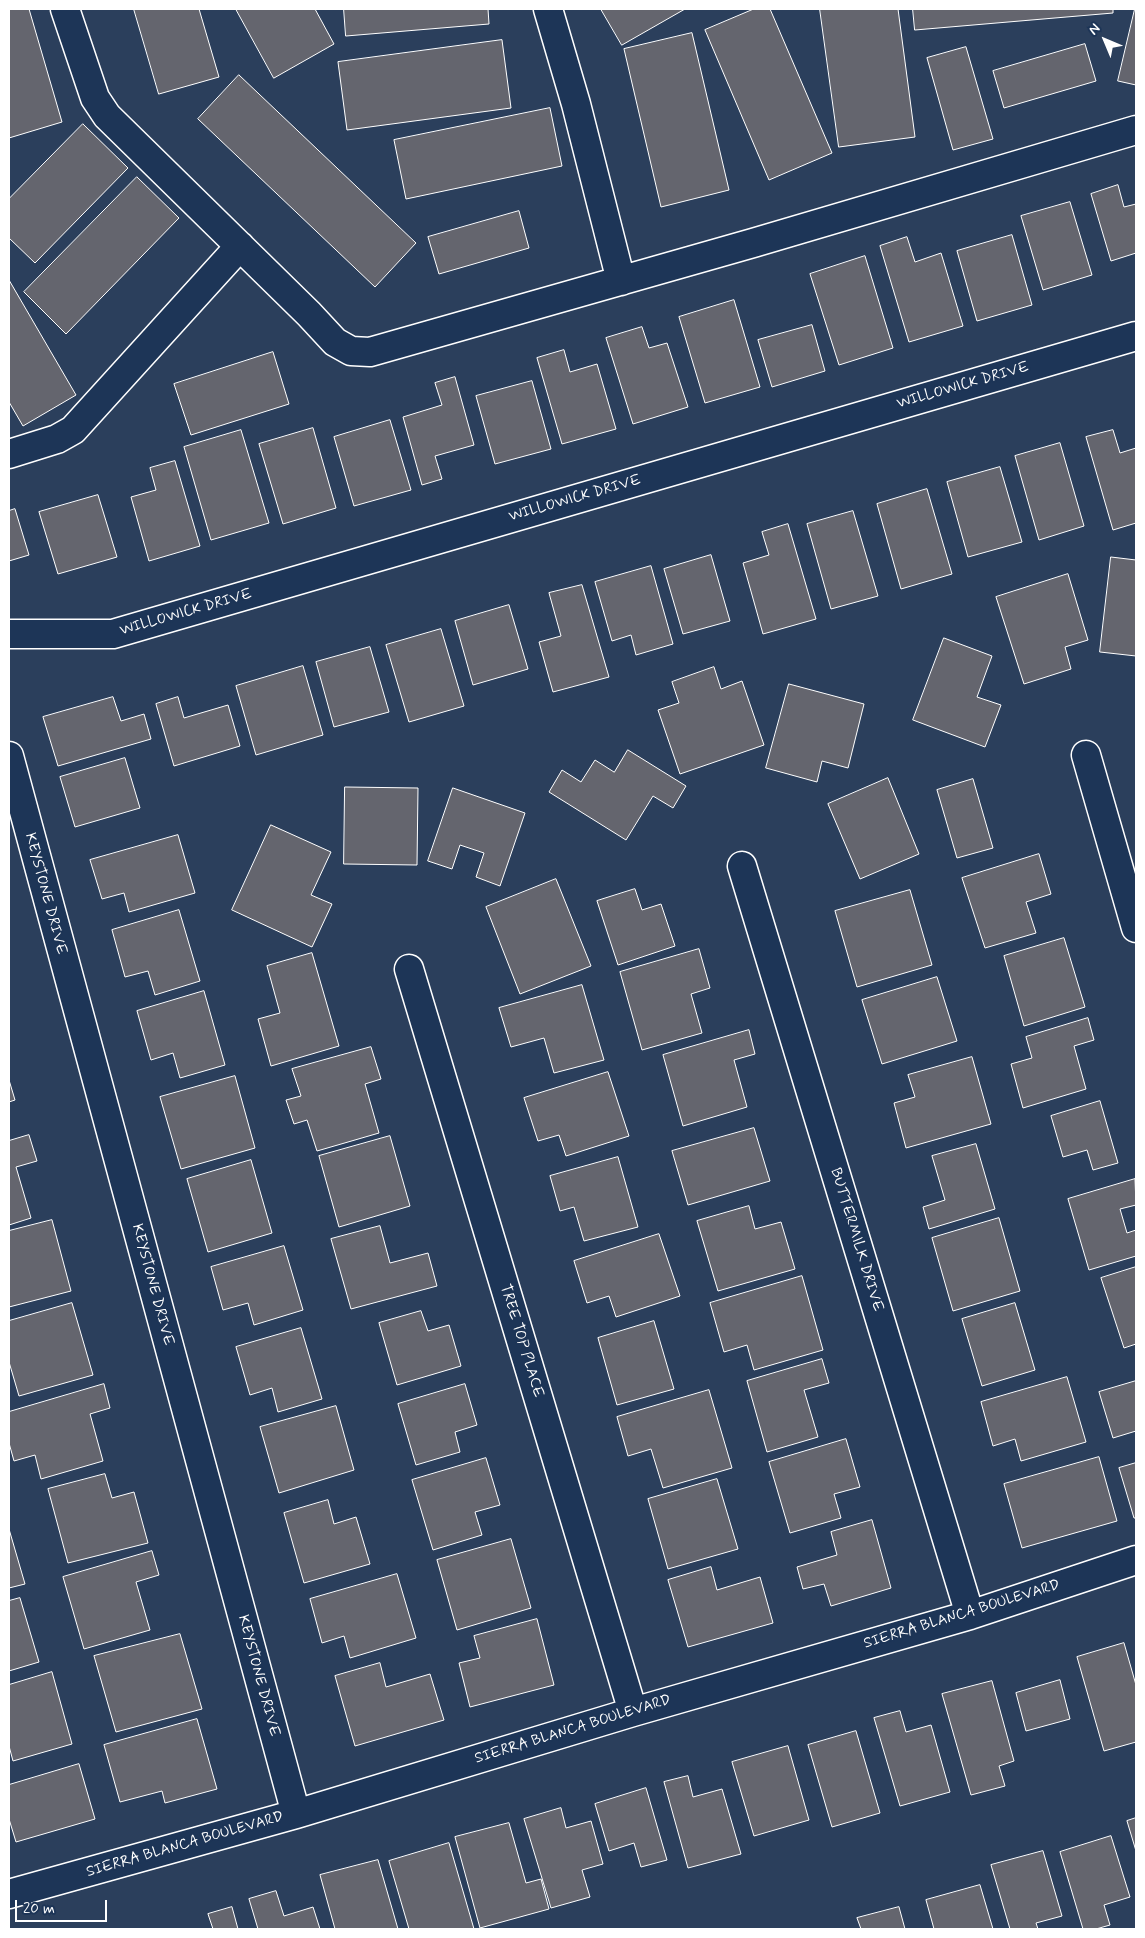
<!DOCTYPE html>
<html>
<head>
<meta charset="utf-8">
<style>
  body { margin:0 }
  #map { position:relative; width:1145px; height:1938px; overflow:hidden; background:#2b3f5c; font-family:Mynerve,sans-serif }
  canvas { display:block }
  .frame { position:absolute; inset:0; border:10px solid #fff; pointer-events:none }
  .north { position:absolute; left:1080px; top:15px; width:50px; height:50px; -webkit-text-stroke:4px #1d3557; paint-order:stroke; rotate:315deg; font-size:14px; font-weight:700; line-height:20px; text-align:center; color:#fff }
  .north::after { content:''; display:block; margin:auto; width:18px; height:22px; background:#fff; clip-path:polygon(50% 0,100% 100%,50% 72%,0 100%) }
  .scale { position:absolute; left:15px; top:1900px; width:92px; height:22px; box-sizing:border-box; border:2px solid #fff; border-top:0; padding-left:6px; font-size:15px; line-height:18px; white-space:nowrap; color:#fff; -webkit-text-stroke:4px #1d3557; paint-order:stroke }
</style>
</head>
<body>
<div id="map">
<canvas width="1145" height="1938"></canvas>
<div class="frame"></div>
<div class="north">N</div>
<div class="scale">20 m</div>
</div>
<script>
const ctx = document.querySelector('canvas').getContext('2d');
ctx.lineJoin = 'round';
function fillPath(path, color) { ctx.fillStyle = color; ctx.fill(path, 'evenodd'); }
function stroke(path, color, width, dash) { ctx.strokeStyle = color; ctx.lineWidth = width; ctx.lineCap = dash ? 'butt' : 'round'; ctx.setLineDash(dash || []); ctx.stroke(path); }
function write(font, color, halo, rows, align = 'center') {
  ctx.font = font + ' Mynerve,sans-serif'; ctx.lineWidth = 4; ctx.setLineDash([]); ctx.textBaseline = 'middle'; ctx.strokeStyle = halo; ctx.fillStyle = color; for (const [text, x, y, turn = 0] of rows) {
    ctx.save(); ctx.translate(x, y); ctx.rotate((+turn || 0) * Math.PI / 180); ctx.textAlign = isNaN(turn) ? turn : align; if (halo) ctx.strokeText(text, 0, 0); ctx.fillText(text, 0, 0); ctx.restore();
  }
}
const building = new Path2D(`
  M9 9H29L62 122 9 138Z
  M134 9H199L219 77 159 94Z
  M236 9H315L334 44 274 78Z
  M344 9H488L489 24 346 36Z
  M601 9H685L622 45Z
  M754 9H770L832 153 769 180 705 30Z
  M820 9H898L915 137 839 147Z
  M913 9H1113V13L915 30Z
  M1135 9H1136V85L1118 81Z
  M692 33 729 190 661 207 624 49Z
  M502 40 511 108 347 130 338 62Z
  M1085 44 1096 81 1004 108 993 71Z
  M966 47 993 139 953 150 927 58Z
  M239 75 416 243 375 287 198 119Z
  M550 108 562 166 406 199 394 140Z
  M83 124 128 168 35 263 9 238V199Z
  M137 177 179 218 66 334 24 292Z
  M1118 185 1124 207 1136 204V253L1111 261 1091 194Z
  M1070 202 1092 275 1043 290 1021 216Z
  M519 211 529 248 439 274 428 237Z
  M1012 235 1032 305 977 321 957 251Z
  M907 237 915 262 941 253 963 326 909 342 880 246Z
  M865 256 893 348 839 365 810 274Z
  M9 280 76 395 23 426 9 402Z
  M734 300 760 387 705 403 679 317Z
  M812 325 825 371 772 387 758 340Z
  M642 327 649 348 667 343 688 407 633 424 606 338Z
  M564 350 570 372 597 364 616 429 562 444 537 358Z
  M273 352 289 404 191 435 174 384Z
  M455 377 474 445 435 456 442 479 422 485 403 417 442 405 435 383Z
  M532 381 551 449 495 464 476 396Z
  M390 420 411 490 354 506 334 437Z
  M313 428 336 508 283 524 259 444Z
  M241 430 269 523 211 540 184 447Z
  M1113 430 1120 453 1136 448V523L1113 530 1086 437Z
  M1060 443 1084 526 1039 540 1015 456Z
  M175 461 200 546 149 561 131 497 156 490 150 468Z
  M1000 467 1022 542 968 557 947 482Z
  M927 489 952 574 901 589 877 504Z
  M98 495 117 557 58 574 39 512Z
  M15 509 29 555 9 561V511Z
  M853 511 878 596 831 609 807 524Z
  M788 524 816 619 763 634 743 563 769 555 762 532Z
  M711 555 730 621 683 634 664 569Z
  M1111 557 1136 560V656L1100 652Z
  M651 566 673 644 636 655 631 635 612 641 595 582Z
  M1068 574 1088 640 1065 647 1071 669 1024 684 996 597Z
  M582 585 609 677 553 692 539 642 561 636 549 593Z
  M509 605 528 669 473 685 455 621Z
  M441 629 464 706 409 722 386 645Z
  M944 638 992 656 977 697 1001 705 985 747 913 720Z
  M370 647 389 712 334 727 316 662Z
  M303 666 323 735 256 755 236 686Z
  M714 667 721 689 742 681 764 745 680 774 658 710 679 703 672 682Z
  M789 684 864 704 848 768 822 761 817 782 766 768Z
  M113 697 121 721 144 714 151 739 58 766 43 717Z
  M178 697 184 718 228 705 240 746 174 766 156 704Z
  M628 750 686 786 673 808 653 796 626 840 549 792 562 770 581 782 595 760 614 772Z
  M125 758 140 808 75 827 60 777Z
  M888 778 919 854 860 879 828 804Z
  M973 779 993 848 957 858 937 790Z
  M345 787 418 788 417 865 344 864Z
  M453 788 525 813 500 886 476 877 484 853 460 845 452 869 428 861Z
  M271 825 331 852 311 895 332 904 312 947 232 910Z
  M178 835 195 893 129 912 124 893 102 899 90 860Z
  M1039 854 1051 894 1026 902 1036 933 985 948 962 878Z
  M556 879 591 966 520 994 486 907Z
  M635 889 642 910 661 904 675 946 618 965 597 901Z
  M910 890 932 965 857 987 835 911Z
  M179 910 200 981 155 995 148 971 125 977 112 930Z
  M1064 938 1085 1007 1024 1026 1004 956Z
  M699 949 710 988 691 994 702 1033 642 1050 620 972Z
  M312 953 339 1046 271 1066 258 1019 280 1013 267 966Z
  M937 977 957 1041 882 1064 862 1000Z
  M582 985 604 1060 554 1073 544 1038 511 1047 499 1008Z
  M204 991 225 1065 180 1078 173 1053 151 1060 137 1011Z
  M1088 1018 1094 1040 1074 1046 1086 1089 1023 1108 1011 1064 1032 1058 1026 1037Z
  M749 1030 755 1054 734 1060 747 1107 683 1126 663 1055Z
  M371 1047 381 1079 365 1084 379 1133 317 1151 307 1120 294 1124 286 1100 301 1096 292 1069Z
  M972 1057 991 1124 906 1148 894 1103 915 1097 908 1075Z
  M608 1072 629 1136 566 1156 559 1135 538 1141 524 1098Z
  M235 1076 255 1148 181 1169 160 1097Z
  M9 1080 15 1100 9 1102Z
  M1100 1101 1118 1163 1093 1170 1087 1150 1063 1157 1051 1116Z
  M754 1128 770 1181 688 1205 672 1151Z
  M29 1135 37 1161 16 1167 31 1218 9 1225V1141Z
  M390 1136 410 1206 339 1227 319 1156Z
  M976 1144 995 1209 929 1229 923 1207 945 1200 932 1156Z
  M618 1157 638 1227 584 1241 574 1207 560 1211 550 1176Z
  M251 1160 272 1233 208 1252 187 1179Z
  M1135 1179 1136 1205 1120 1209 1127 1233 1136 1230V1256L1089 1270 1068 1199Z
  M749 1206 755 1229 781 1222 795 1269 718 1291 697 1221Z
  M999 1218 1020 1291 953 1311 932 1238Z
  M52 1220 71 1291 9 1307V1231Z
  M380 1226 390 1263 428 1253 437 1286 351 1309 331 1239Z
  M659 1234 680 1296 616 1317 609 1296 587 1303 574 1261Z
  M284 1246 303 1310 254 1325 248 1303 223 1310 211 1267Z
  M1136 1267V1344L1124 1348 1101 1278Z
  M802 1276 823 1350 754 1370 747 1345 724 1352 710 1303Z
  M72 1303 93 1375 19 1396 9 1362V1321Z
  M1015 1303 1035 1370 982 1386 962 1319Z
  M421 1311 428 1331 449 1325 461 1366 397 1385 379 1323Z
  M654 1321 674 1389 617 1405 598 1338Z
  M301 1328 322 1399 278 1412 272 1388 250 1395 236 1347Z
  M822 1359 829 1383 804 1390 818 1437 767 1452 747 1381Z
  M1067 1377 1086 1442 1021 1461 1015 1439 993 1446 981 1402Z
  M1136 1381V1431L1113 1438 1099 1392Z
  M104 1384 110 1408 90 1414 103 1461 41 1479 35 1455 14 1461 9 1443V1412Z
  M465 1384 477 1425 455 1432 460 1452 416 1465 398 1404Z
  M709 1390 732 1468 663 1488 651 1449 628 1456 617 1417Z
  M336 1406 354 1470 279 1493 260 1427Z
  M846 1439 860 1487 834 1494 841 1518 790 1533 769 1462Z
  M1099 1457 1117 1521 1022 1548 1004 1484Z
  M486 1458 500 1505 475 1512 482 1535 433 1550 412 1480Z
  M1136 1463V1518H1134L1119 1468Z
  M105 1474 112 1498 134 1492 148 1543 68 1563 48 1489Z
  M717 1479 738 1549 668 1569 648 1499Z
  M328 1500 334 1524 356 1517 370 1564 304 1583 284 1513Z
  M872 1520 891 1588 831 1606 824 1584 803 1589 797 1567 837 1555 831 1532Z
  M9 1529 25 1584 9 1588Z
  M511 1539 531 1608 457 1630 437 1560Z
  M152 1551 159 1575 136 1582 150 1630 84 1649 63 1577Z
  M711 1567 717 1590 760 1577 773 1623 688 1647 668 1580Z
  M397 1574 416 1638 350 1658 344 1636 322 1643 310 1599Z
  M20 1598 39 1662 9 1671V1601Z
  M537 1619 554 1685 470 1707 459 1663 480 1658 474 1636Z
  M180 1634 202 1709 116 1732 94 1656Z
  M1124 1643 1136 1685V1742L1104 1751 1077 1657Z
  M380 1663 386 1687 430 1674 444 1720 355 1746 335 1676Z
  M52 1672 72 1744 13 1761 9 1746V1685Z
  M1060 1680 1070 1719 1026 1731 1016 1693Z
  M992 1681 1014 1761 999 1766 1005 1786 971 1795 942 1694Z
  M900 1711 906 1732 931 1725 950 1792 900 1806 874 1718Z
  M197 1719 217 1789 165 1803 162 1791 120 1802 104 1745Z
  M856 1731 880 1813 832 1827 808 1745Z
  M788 1746 809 1820 754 1836 732 1762Z
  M79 1764 95 1819 16 1842 9 1819V1785Z
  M688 1776 693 1797 722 1789 741 1854 688 1868 664 1782Z
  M646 1788 667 1860 641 1867 634 1843 609 1851 595 1804Z
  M561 1808 566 1828 591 1821 603 1864 582 1870 590 1897 551 1908 524 1819Z
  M1136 1818V1851L1127 1821Z
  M509 1823 526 1883 541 1879 549 1909 480 1928 455 1837Z
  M1111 1836 1130 1897 1104 1905 1110 1925 1096 1929H1083L1060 1852Z
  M449 1843 474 1929H409L389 1861Z
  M1043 1851 1062 1916 1036 1923 1038 1929H1010L991 1865Z
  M378 1860 398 1929H335L320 1875Z
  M980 1885 993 1929H934L926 1900Z
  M276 1891 284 1916 313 1907 320 1929H258L249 1899Z
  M232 1907 238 1929H213L208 1914Z
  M899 1907 905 1929H861L857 1918Z`);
const minor = new Path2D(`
  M65 9 95 98 107 116 309 314 335 342 351 351 370 352 753 243 1136 130
  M548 9 576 104 621 281
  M9 454 57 439 73 430 240 246
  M9 634H113L1136 336
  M1086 755 1136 928
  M9 756 296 1814
  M742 866 970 1615
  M409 969 633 1712
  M9 1894 296 1814 633 1712 970 1615 1136 1560`);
const streetNames = [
  ["WILLOWICK DRIVE",963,386,-16],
  ["WILLOWICK DRIVE",575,499,-16],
  ["WILLOWICK DRIVE",186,613,-16],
  ["KEYSTONE DRIVE",45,894,75],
  ["BUTTERMILK DRIVE",856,1240,73],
  ["KEYSTONE DRIVE",152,1285,75],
  ["TREE TOP PLACE",521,1341,73],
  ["SIERRA BLANCA BOULEVARD",962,1615,-17],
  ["KEYSTONE DRIVE",258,1676,75],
  ["SIERRA BLANCA BOULEVARD",573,1730,-17],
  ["SIERRA BLANCA BOULEVARD",185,1845,-16]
];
fillPath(building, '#64656e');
stroke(building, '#fff', 1);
stroke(minor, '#fff', 31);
stroke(minor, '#1d3557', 28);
write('15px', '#fff', '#1d3557', streetNames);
</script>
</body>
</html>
